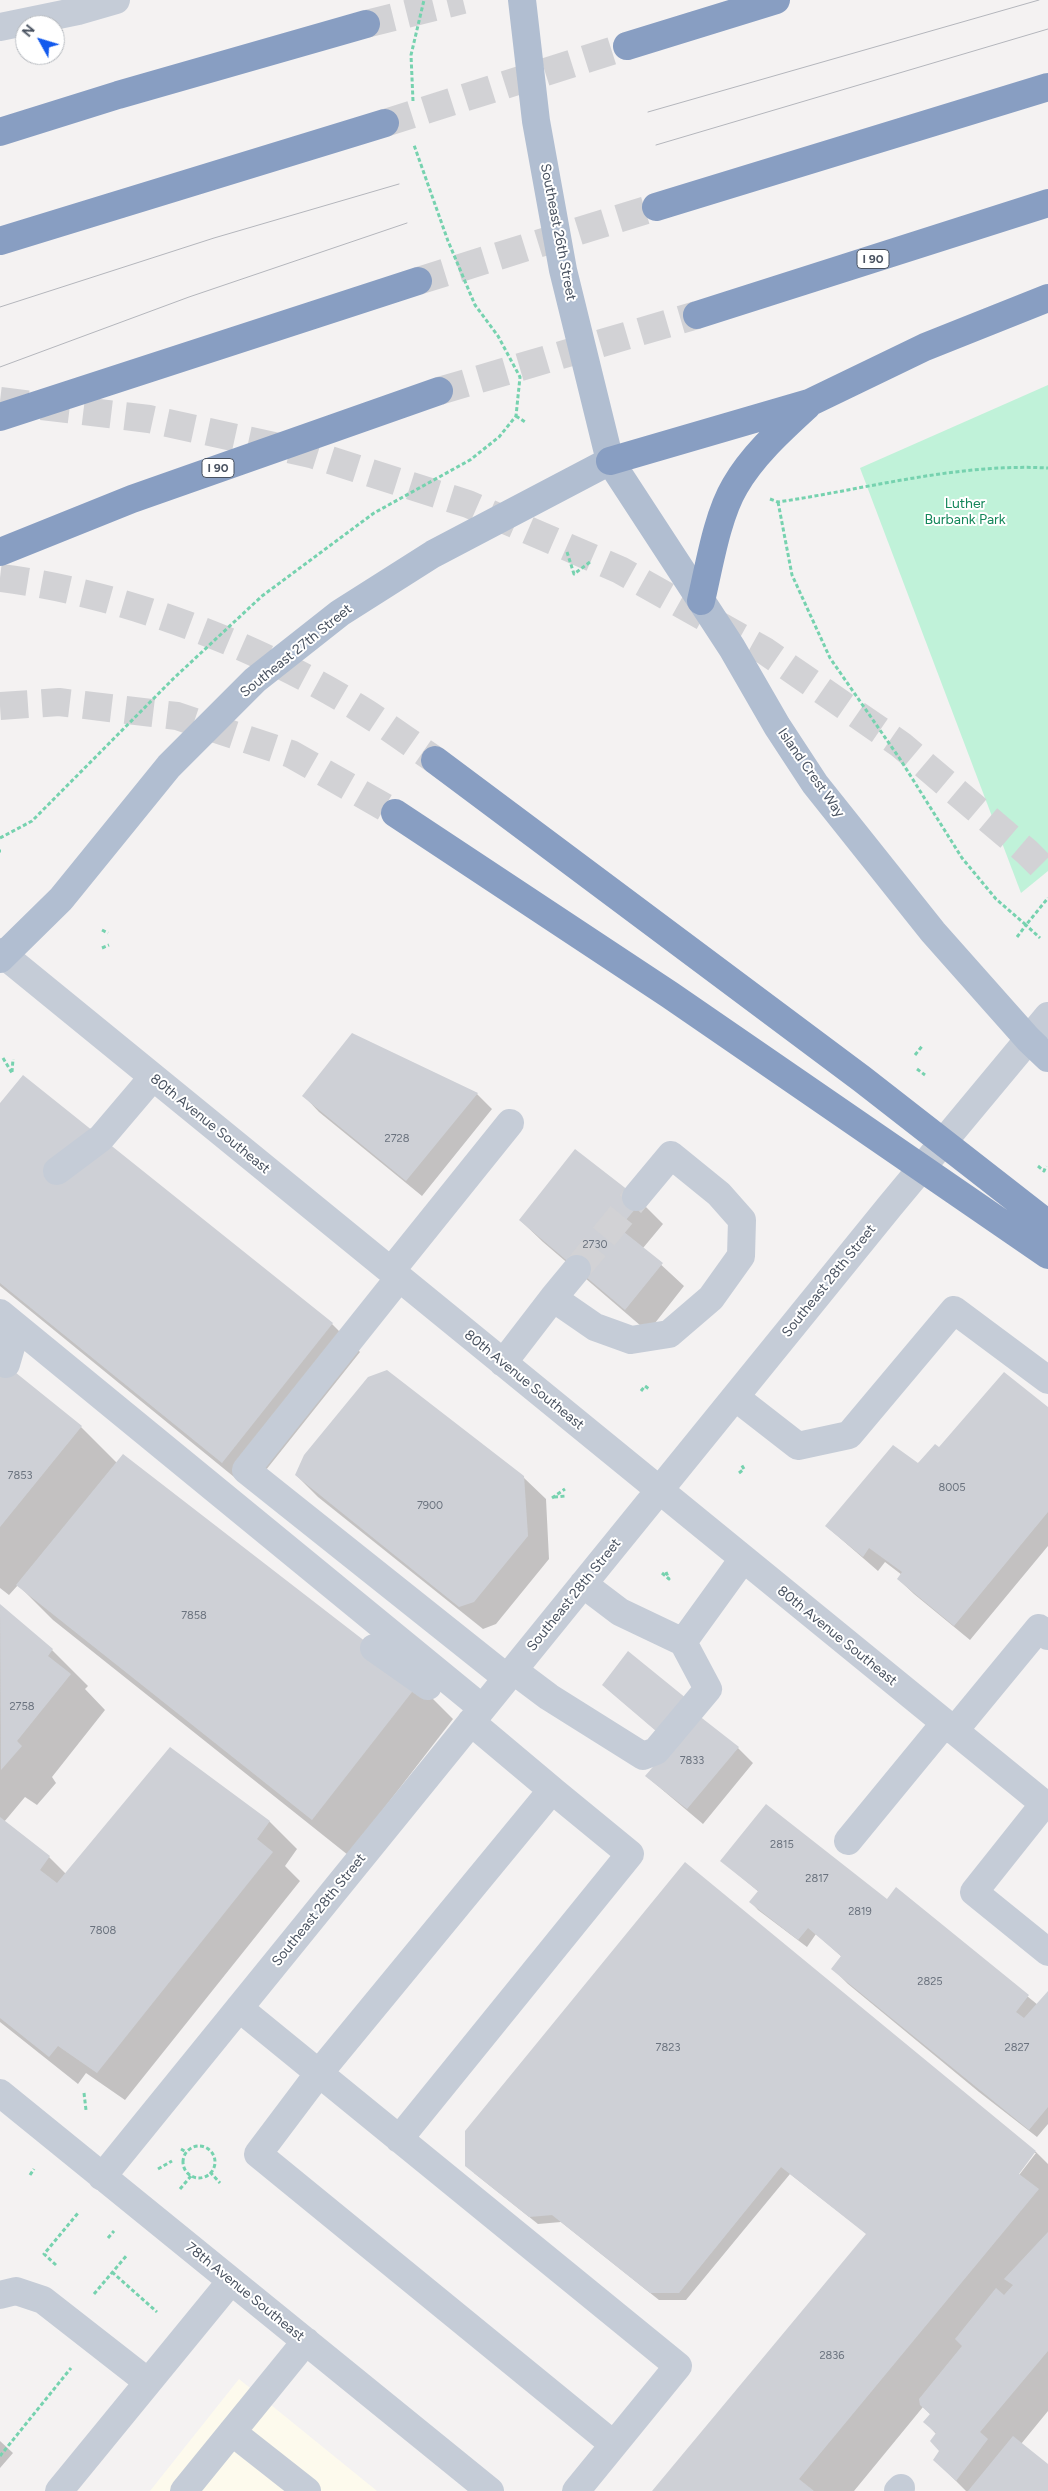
<!DOCTYPE html>
<html>
<head>
<meta charset="utf-8">
<style>
  body { margin:0 }
  #map { position:relative; width:1048px; height:2491px; overflow:hidden; background:#f4f2f2; font-family:Figtree,sans-serif }
  canvas { display:block }
  .north { position:absolute; left:15px; top:15px; width:50px; height:50px; box-sizing:border-box; background:#fff; border:1px solid #b6babf; border-radius:50%; rotate:309deg; font-size:14px; font-weight:700; line-height:20px; text-align:center; color:#495260 }
  .north::after { content:''; display:block; margin:auto; width:18px; height:22px; background:#135aed; clip-path:polygon(50% 0,100% 100%,50% 72%,0 100%) }
</style>
</head>
<body>
<div id="map">
<canvas width="1048" height="2491"></canvas>
<div class="north">N</div>
</div>
<script>
const ctx = document.querySelector('canvas').getContext('2d');
ctx.lineJoin = 'round';
function fillPath(path, color) { ctx.fillStyle = color; ctx.fill(path, 'evenodd'); }
function stroke(path, color, width, dash) { ctx.strokeStyle = color; ctx.lineWidth = width; ctx.lineCap = dash ? 'butt' : 'round'; ctx.setLineDash(dash || []); ctx.stroke(path); }
function write(font, color, halo, rows, align = 'center') {
  ctx.font = font + ' Figtree,sans-serif'; ctx.lineWidth = 4; ctx.setLineDash([]); ctx.textBaseline = 'middle'; ctx.strokeStyle = halo; ctx.fillStyle = color; for (const [text, x, y, turn = 0] of rows) {
    ctx.save(); ctx.translate(x, y); ctx.rotate((+turn || 0) * Math.PI / 180); ctx.textAlign = isNaN(turn) ? turn : align; if (halo) ctx.strokeText(text, 0, 0); ctx.fillText(text, 0, 0); ctx.restore();
  }
}
const commercial = new Path2D(`
  M239 2379 377 2491H150Z`);
const green = new Path2D(`
  M1048 385V871L1021 893 860 468Z`);
const shadow = new Path2D(`
  M352 1035 477 1094 492 1109 422 1196 319 1112 304 1096Z
  M23 1077 332 1324 360 1352 250 1490 0 1286V1105Z
  M641 1202 663 1224 643 1248 684 1286 648 1332 543 1242 520 1220Z
  M0 1361 81 1427 117 1463 418 1684 453 1719 348 1855 53 1620 18 1585 9 1595 0 1588Z
  M1048 1409V1546L970 1640 914 1594 898 1579 902 1575 885 1562 878 1571 826 1526 940 1448Z
  M296 1475 523 1477 546 1499 549 1559 496 1624 483 1629 318 1497Z
  M0 1605 52 1650 88 1686 85 1689 105 1710 52 1777 56 1783 37 1805 25 1797 4 1822 49 1857 66 1874 170 1748 270 1822 297 1849 285 1866 300 1881 125 2100 86 2073 78 2084 0 2022Z
  M603 1685 691 1720 738 1748 753 1763 703 1824 646 1776 673 1745Z
  M730 1868 887 1901 896 1889 1038 2005 1048 1992V2124L1037 2137 979 2092 848 1984 833 1969 842 1957 816 1934 807 1947 758 1910 751 1902 759 1892Z
  M1036 2152 1048 2164V2411L1021 2444 1048 2466V2491H966L935 2460 941 2450 937 2435 925 2422 931 2415 923 2407 854 2491H654L867 2234 790 2174 686 2300H659L561 2222 538 2224 474 2173ZM1033 2153H1036L1016 2179 1014 2178Z
  M0 2441 13 2453 0 2468Z`);
const building = new Path2D(`
  M352 1033 478 1093 406 1181 302 1096Z
  M23 1075 333 1323 222 1463 0 1283V1103Z
  M575 1149 642 1201 619 1228 663 1263 625 1310 519 1220Z
  M0 1360 82 1426 0 1527Z
  M387 1370 524 1476 528 1536 474 1602 459 1607 295 1475 304 1455 368 1377Z
  M1004 1372 1048 1407V1512L954 1626 897 1579 902 1572 869 1548 863 1557 825 1526 893 1445 918 1463 935 1444 939 1447Z
  M123 1454 419 1683 312 1820 16 1585Z
  M0 1604 53 1649 48 1656 71 1674 17 1741 22 1746 1 1770Z
  M628 1651 692 1703 663 1737 602 1685Z
  M698 1715 739 1747 687 1809 645 1776Z
  M170 1747 270 1821 257 1839 273 1852 97 2073 58 2046 49 2057 0 2018V1817L50 1856 40 1870 57 1883Z
  M766 1804 887 1899 896 1887 1029 1995 1016 2012 1024 2018 1048 1991V2107L1029 2130 831 1969 841 1956 808 1928 798 1940 749 1902 758 1891 720 1861Z
  M685 1862 1036 2151 1019 2174 1039 2189 799 2479 814 2491H652L866 2234 781 2167 679 2293H650L552 2215 529 2217 465 2166V2131Z
  M1048 2232V2351L980 2432 988 2439 956 2481 933 2460 939 2451 930 2441 936 2433 923 2422 930 2414 920 2405 919 2399 962 2346 955 2339 996 2288 1004 2295 1013 2285 1004 2279Z
  M1013 2436 1048 2464V2491H968Z`);
const minorTunnel = new Path2D(`
  M577 1269 636 1197`);
const highwayTunnel = new Path2D(`
  M366 24 463 0
  M385 123 627 46
  M418 281 656 207
  M439 391 697 315
  M0 401 149 419 311 454 468 504 620 570 765 651 901 745 1027 852 1048 873
  M0 578C119 592 258 645 360 709 386 725 410 743 435 760
  M0 706 59 702 177 716 291 754 395 813`);
const path = new Path2D(`
  M413 101 411 55 424 0
  M516 416 525 422
  M770 499 778 502C867 489 957 463 1048 468
  M778 502 792 575 830 658 900 759 962 858 996 899 1026 925 1048 898
  M567 552 574 574 590 562
  M0 838 32 821 174 678 262 596 374 513 470 460 499 437 516 416 520 377 498 336 475 305 448 241 414 145
  M0 851H1
  M102 930 108 933
  M1017 937 1026 925 1040 938
  M102 948 109 945
  M915 1055 923 1045
  M3 1058 12 1073
  M917 1069 925 1075
  M12 1072 13 1059
  M1038 1166 1044 1171 1046 1166
  M641 1391 645 1386 649 1389
  M739 1473 744 1469 741 1464
  M554 1497 566 1496
  M552 1498 565 1489
  M662 1573 669 1579 666 1572
  M84 2093 86 2110
  M183 2162a16 16 0 1 1 32 0a16 16 0 1 1-32 0Z
  M181 2149 186 2152
  M158 2169 172 2161
  M210 2172 220 2183
  M30 2175 34 2169
  M180 2189 191 2176
  M108 2238 114 2231
  M56 2265 44 2254 78 2213
  M112 2272 157 2312
  M94 2294 127 2255
  M0 2456 71 2368`);
const minor = new Path2D(`
  M0 27 78 11 116 0
  M0 952 1048 1807
  M57 1171 101 1138 152 1078
  M577 1269 553 1298 595 1327 631 1340 669 1334 711 1298 741 1256 742 1220 719 1194 671 1155 636 1197
  M391 1271 510 1123
  M399 1278 246 1470 507 1678
  M0 1313 482 1708
  M0 1338 11 1347 6 1364
  M503 1363 553 1298
  M735 1397 798 1446 849 1435 954 1310 1048 1380
  M583 1584 620 1612 683 1642
  M374 1648 428 1686
  M513 1670 549 1697 643 1756 656 1751 708 1689 683 1642 743 1559
  M471 1722 552 1790
  M954 1731 1039 1628 1048 1636
  M1044 1804 974 1892 1048 1952
  M848 1841 945 1723
  M239 2008 678 2366 576 2491
  M0 2093 490 2491
  M399 2139 630 1854 552 1790 319 2073 258 2154 613 2444
  M102 2177 890 1206 1048 1016
  M0 2295 16 2291 43 2300 148 2382
  M232 2432 307 2491
  M59 2491 231 2281
  M184 2491 306 2341
  M898 2491 901 2488`);
const major = new Path2D(`
  M522 0 536 121 563 270 610 461 732 648 777 726 815 784 933 932 1028 1039 1048 1058
  M0 959 61 899 169 766 255 680 340 613 433 554 610 461`);
const highway = new Path2D(`
  M627 46 776 0
  M0 132 118 95 366 24
  M656 207 1048 87
  M0 241 385 123
  M697 315 1048 203
  M0 417 418 281
  M610 461 809 403 925 347 1048 298
  M0 552 132 499 439 391
  M701 601C709 567 717 516 735 486 753 455 781 430 807 406
  M435 760 862 1079 1048 1224
  M395 813 670 995 1048 1255`);
const tram = new Path2D(`
  M648 112 1039 0
  M656 145 1048 29
  M0 307 214 238 399 184
  M0 367 189 297 407 223`);
const numberNames = [
  ["2728",397,1139],
  ["2730",595,1245],
  ["7853",20,1476],
  ["8005",952,1488],
  ["7900",430,1506],
  ["7858",194,1616],
  ["2758",22,1707],
  ["7833",692,1761],
  ["2815",782,1845],
  ["2817",817,1879],
  ["2819",860,1912],
  ["7808",103,1931],
  ["2825",930,1982],
  ["7823",668,2048],
  ["2827",1017,2048],
  ["2836",832,2356]
];
const shields = [
  [873,259,32],
  [218,468,32]
];
const shieldNames = [
  ["I 90",873,259],
  ["I 90",218,468]
];
const streetNames = [
  ["Southeast 26th Street",558,232,79],
  ["Southeast 27th Street",296,651,-39],
  ["Island Crest Way",811,773,55],
  ["80th Avenue Southeast",210,1124,39],
  ["Southeast 28th Street",829,1281,-51],
  ["80th Avenue Southeast",524,1380,39],
  ["Southeast 28th Street",574,1595,-51],
  ["80th Avenue Southeast",837,1636,39],
  ["Southeast 28th Street",319,1910,-51],
  ["78th Avenue Southeast",245,2292,39]
];
const parkNames = [
  ["Luther",965,504],
  ["Burbank Park",965,520]
];
fillPath(commercial, '#fdfaed');
fillPath(green, '#c0f2d9');
fillPath(shadow, '#0003');
fillPath(building, '#ced0d6');
stroke(minorTunnel, '#d2d2d5', 28, [28, 14]);
stroke(highwayTunnel, '#d2d2d5', 28, [28, 14]);
stroke(path, '#76d2af', 3, [4, 2.5]);
stroke(minor, '#c5ccd7', 28);
stroke(major, '#b1bed1', 28);
stroke(highway, '#889ec2', 28);
stroke(tram, '#b4b6bc', 1);
write('11px', '#6a727e', null, numberNames);
for (const [x, y, w] of shields) { const box = new Path2D(); box.roundRect(x - w / 2, y - 9.5, w, 19, 4); ctx.fillStyle = '#fff'; ctx.fill(box); stroke(box, '#495260', 1); }
write('bold 12px', '#495260', null, shieldNames);
write('14px', '#495260', '#fff', streetNames);
write('14px', '#14875a', '#fff', parkNames);
</script>
</body>
</html>
